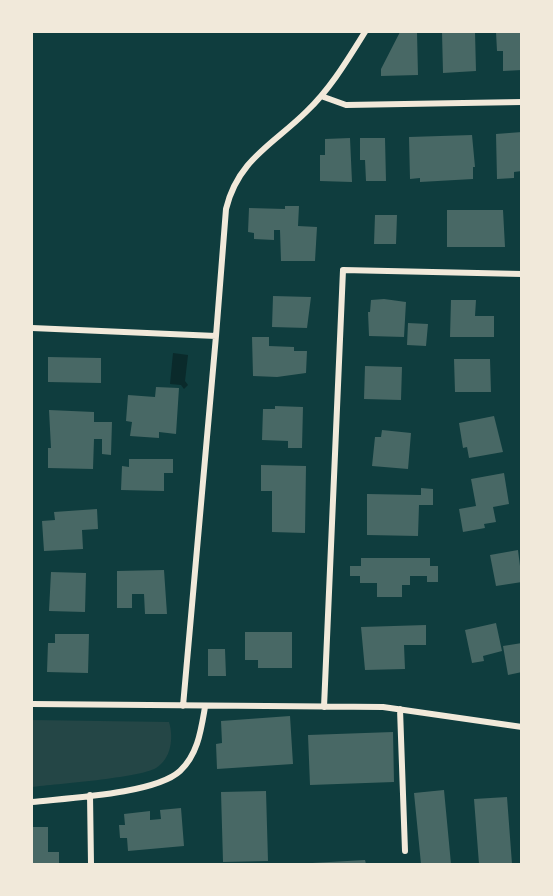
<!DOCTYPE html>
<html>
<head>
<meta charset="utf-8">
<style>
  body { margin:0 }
  #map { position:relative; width:553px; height:896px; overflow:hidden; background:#0f3d3e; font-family:Figtree,sans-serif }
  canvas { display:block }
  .frame { position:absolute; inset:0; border:33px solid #f1e9da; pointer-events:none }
</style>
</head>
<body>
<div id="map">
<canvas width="553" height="896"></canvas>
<div class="frame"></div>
</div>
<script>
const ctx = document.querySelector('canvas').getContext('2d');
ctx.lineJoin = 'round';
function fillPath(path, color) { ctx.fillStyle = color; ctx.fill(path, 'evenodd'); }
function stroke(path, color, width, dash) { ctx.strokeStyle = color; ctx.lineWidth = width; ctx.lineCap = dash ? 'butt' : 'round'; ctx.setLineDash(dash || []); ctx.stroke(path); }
const green = new Path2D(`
  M32 720 169 722C174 738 171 759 156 768 139 778 56 784 32 787Z`);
const water = new Path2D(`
  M173 353 188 355 185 381 188 385 184 389 181 385 170 384Z`);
const building = new Path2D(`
  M400 32H417L418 75 381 76V69Z
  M442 32H475L476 71 443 73Z
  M496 32H522V70L503 71V51H497Z
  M522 132V171L514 172V178L497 179 496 134Z
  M472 135 475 167H473V179L420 182V178L410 179 409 137Z
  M350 138 352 182 320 181V155H325V139Z
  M360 138H385L386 181H366L365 160H360Z
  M285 206H299L298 226 317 227 315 261H281L280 230H274V240L254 239V233L248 232 249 208 285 209Z
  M447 210H503L505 247H447Z
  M375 215H397L396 244H374Z
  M273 296 311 297 307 328 272 327Z
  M384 299 406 302 404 337 369 336 368 312H370L371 300Z
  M451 300H476L475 316H494V337H450Z
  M408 323 428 324 426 346 407 345Z
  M252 337H269V346L294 347V351H307L306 373 277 377 253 376Z
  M48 357 101 358V383L48 382Z
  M454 359H490L491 392H455Z
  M365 366 402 367 401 400 364 399Z
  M156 387 179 388 176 434 159 432V438L130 436 132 422 126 421 128 395 155 397Z
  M275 406 303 407 302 448H288V441L262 440 263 409H275Z
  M49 410 94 412V422H112L111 455 102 454V439H94L93 469 48 468V448H51Z
  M494 416 503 452 469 458 467 447 463 448 459 423Z
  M382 430 411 433 408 469 372 466 375 437H381Z
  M129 459H173V473H164V491L121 490 122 466 129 467Z
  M261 465 306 466 305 533 272 532V491H261Z
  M504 473 509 504 493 507 496 522 484 524 485 528 463 532 459 509 476 506 471 479Z
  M421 488 433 489V505H419L418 536 367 535V494L421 495Z
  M97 509 98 529 82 530 83 549 44 551 42 521 55 520 54 512Z
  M518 550 522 582 496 586 490 555Z
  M361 558H430V566H438V582H427V576H410V585H402V597H377V583H360V576H350V566H361Z
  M164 570 167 614H145L144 594H132V608H117V571Z
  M51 572 86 573 85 612 49 611Z
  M496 623 502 651 483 656 484 661 472 663 465 630Z
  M426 625V645H404L405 669 365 670 361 627Z
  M245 632H292V668H258V660H245Z
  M55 634H89L88 673 47 672 48 643H55Z
  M522 643V672L508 675 503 646Z
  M208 649H225L226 676H208Z
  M290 716 293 764 217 769 216 744 222 743 221 721Z
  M393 732 394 782 310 785 308 735Z
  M444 790 451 864H421L414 793Z
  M266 791 268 861 223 862 221 792Z
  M507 797 512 864H479L474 799Z
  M181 808 184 846 128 851 127 838H120L119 825H125L124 814 150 811V820L161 819 160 810Z
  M32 827H48V852H59V864H32Z
  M365 860 366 864H312V863Z`);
const minor = new Path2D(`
  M321 96 346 105 522 102
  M32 328 216 336 183 706
  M216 336 226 209C238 159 274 144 307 111 331 88 348 59 365 32
  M32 704 383 707 522 727
  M324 707 343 270 522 274
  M400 709 405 851
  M90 795 91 864
  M32 802C67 798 155 794 180 771 198 754 201 730 205 707`);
fillPath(green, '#244646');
fillPath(water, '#0a2a2b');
fillPath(building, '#486865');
stroke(minor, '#f1e9da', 6);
</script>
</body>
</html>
